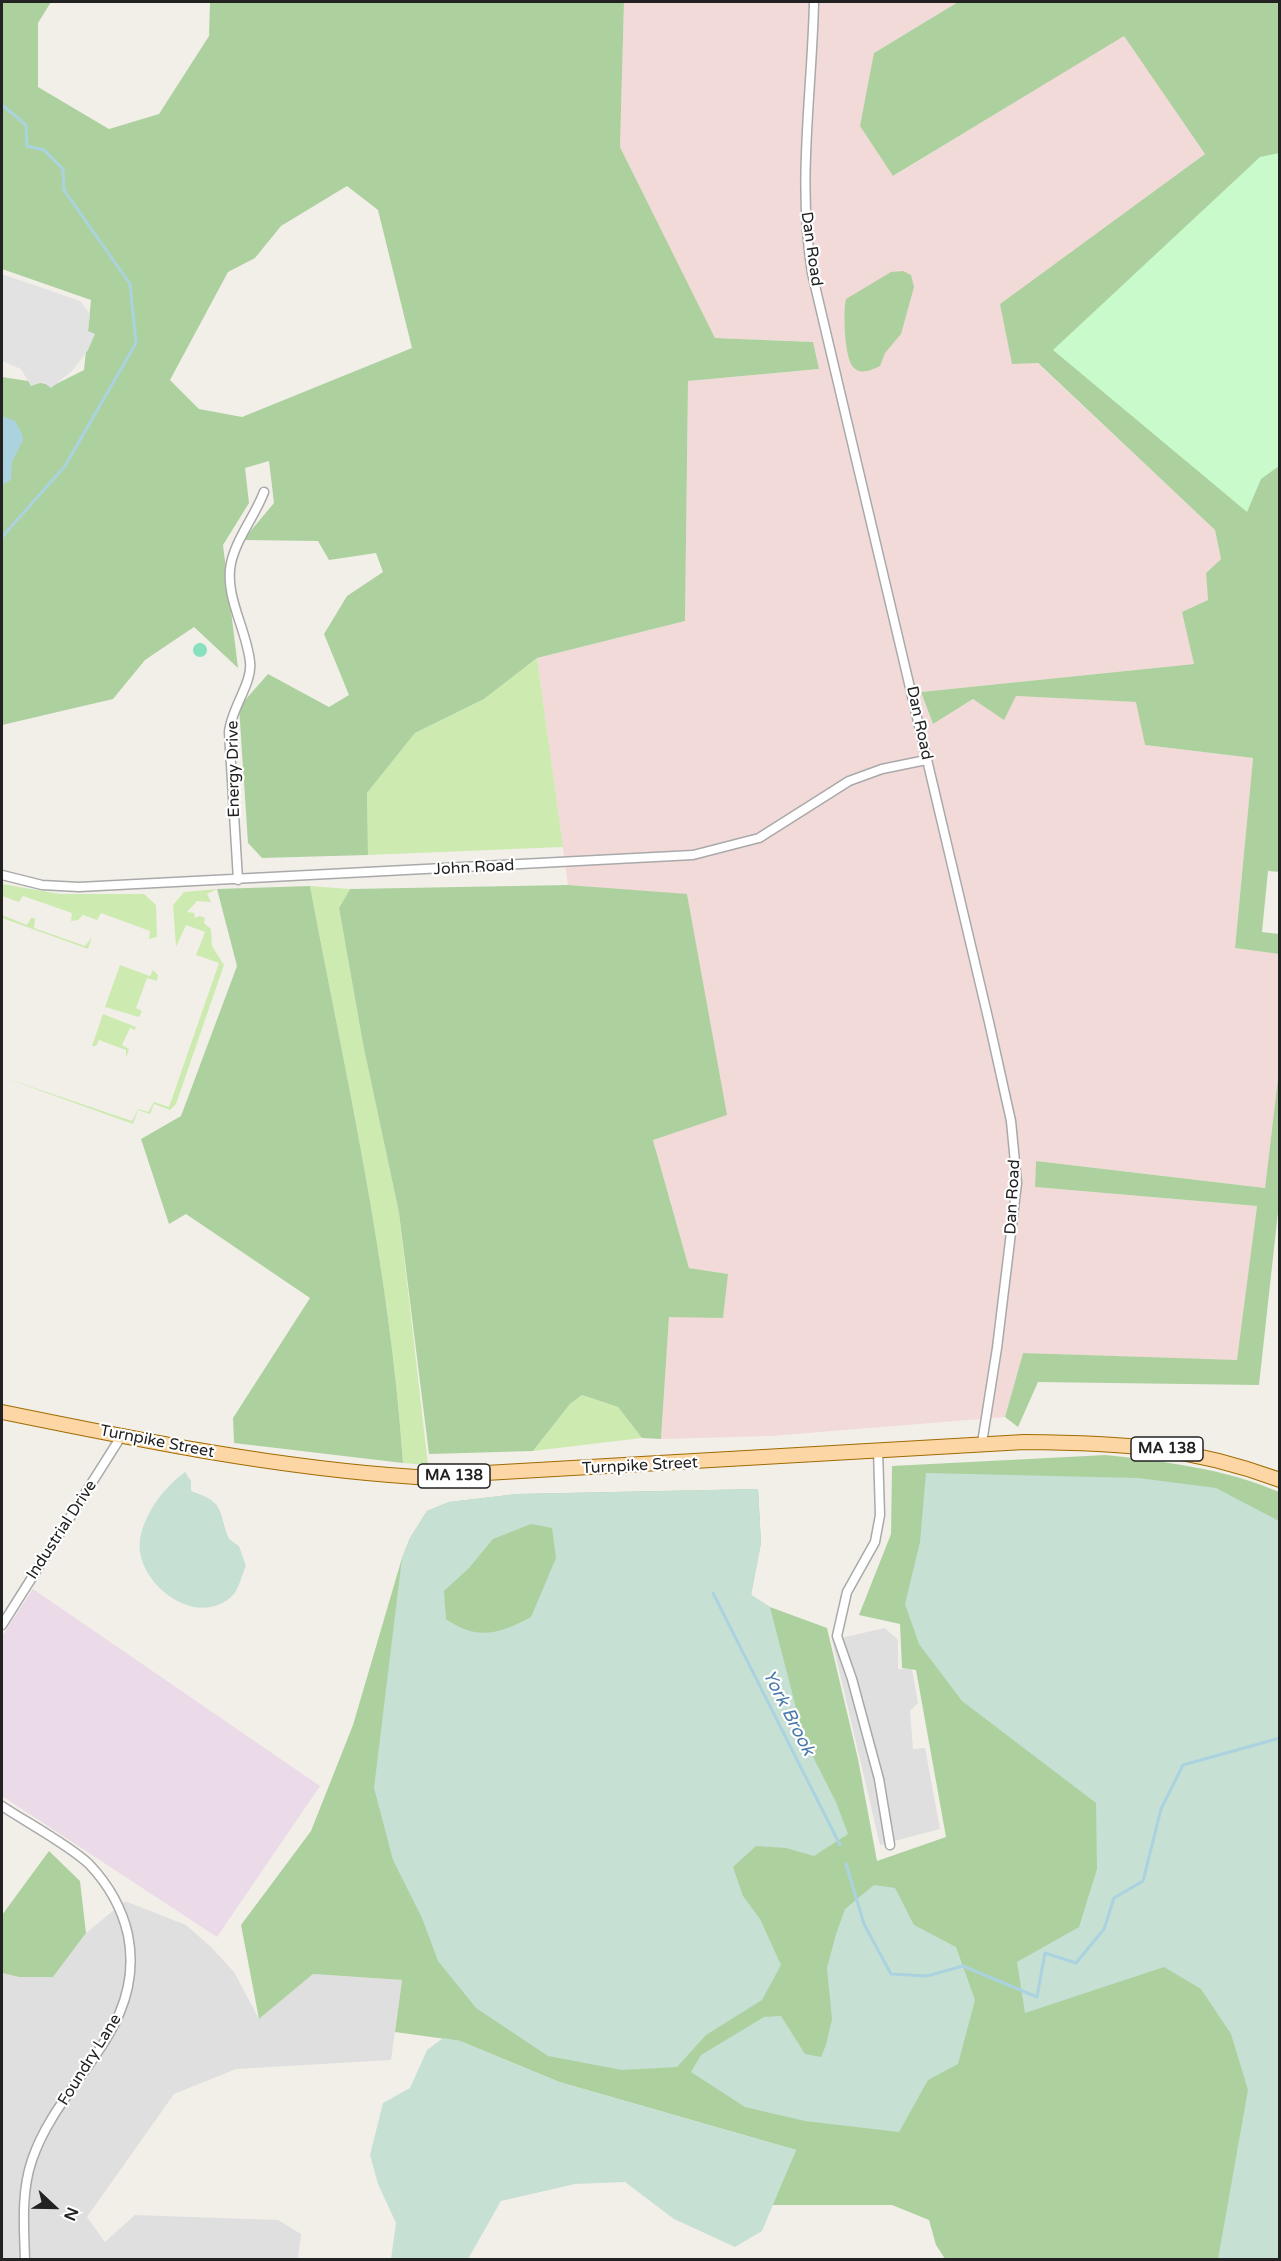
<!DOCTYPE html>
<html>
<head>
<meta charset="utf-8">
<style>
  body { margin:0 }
  #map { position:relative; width:1281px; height:2261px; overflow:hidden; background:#f2efe9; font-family:"Varela Round",sans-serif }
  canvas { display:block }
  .frame { position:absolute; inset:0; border:3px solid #222; pointer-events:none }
  .north { position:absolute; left:24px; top:2177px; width:60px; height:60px; -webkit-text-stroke:4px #fff; paint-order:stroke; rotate:112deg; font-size:16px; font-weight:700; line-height:24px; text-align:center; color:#222 }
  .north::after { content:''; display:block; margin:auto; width:21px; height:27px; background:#222; clip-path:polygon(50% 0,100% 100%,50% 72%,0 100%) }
</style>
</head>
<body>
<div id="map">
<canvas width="1281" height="2261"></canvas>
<div class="frame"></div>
<div class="north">N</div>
</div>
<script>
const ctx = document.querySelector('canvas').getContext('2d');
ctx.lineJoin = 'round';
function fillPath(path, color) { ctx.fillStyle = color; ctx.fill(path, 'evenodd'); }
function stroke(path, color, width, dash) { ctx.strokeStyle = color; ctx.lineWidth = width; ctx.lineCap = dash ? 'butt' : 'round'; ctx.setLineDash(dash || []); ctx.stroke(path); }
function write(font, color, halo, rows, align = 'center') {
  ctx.font = font + ' "Varela Round",sans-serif'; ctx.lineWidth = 4.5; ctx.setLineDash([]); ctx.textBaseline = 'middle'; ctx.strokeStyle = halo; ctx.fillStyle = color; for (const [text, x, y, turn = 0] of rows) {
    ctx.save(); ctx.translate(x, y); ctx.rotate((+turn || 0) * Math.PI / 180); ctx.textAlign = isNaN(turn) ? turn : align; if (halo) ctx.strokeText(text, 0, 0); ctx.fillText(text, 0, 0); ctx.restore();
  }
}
const residential = new Path2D(`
  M885 1628 898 1640V1669H912L918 1703 910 1711 913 1749 925 1748 940 1829 880 1845 832 1640Z
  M125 1901 186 1925 212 1948 234 1972 259 2019 313 1974 402 1980 391 2060 236 2069 174 2094 87 2217 105 2242 135 2215 278 2220 301 2234 298 2259 2 2260V1973L19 1977H53L86 1933Z`);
const commercial = new Path2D(`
  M624 2H958L874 53 894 176 1124 35 1205 154 1000 304 1037 363 1215 530 1221 559 1206 573 1208 600 1183 612 1194 664 921 692 933 724 973 699 1015 696 1137 702 1145 745 1253 758 1235 948 1279 954V1070L1265 1188 1036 1161 1035 1187 1257 1206 1238 1361 1023 1353 1005 1417 771 1436 661 1439 669 1317 728 1274 689 1268 653 1139 726 1115 687 895 568 885 537 658 685 621 688 381 819 369 812 342 715 338 620 147Z`);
const industrial = new Path2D(`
  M33 1589 320 1786 217 1937 2 1796V1636Z`);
const grass = new Path2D(`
  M537 658 563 847 368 855 367 793 415 733 484 699Z
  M2 884 60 894H144L156 905 157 937 149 939 150 931 101 913 97 920 83 915 78 920 71 921 72 913 23 896 19 902 2 896Z
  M310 886 350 889 339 908 363 1044 399 1213 428 1465 403 1463C390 1268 346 1077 310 886Z
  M217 889 207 894 211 902 197 901 187 912 194 913 195 918 200 916 205 918 204 923 211 929 212 946 224 965 176 1104 170 1110 154 1104 150 1114 138 1110 133 1124 2 1077 132 1121 138 1109 148 1112 154 1102 169 1107 219 963 196 955 205 932 186 925 176 947 173 905 184 892Z
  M2 915 27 925 31 918H35L34 928 85 946 92 937 88 949 2 918Z
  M120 965 150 976 153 970 158 975 157 981 147 978 136 1008 142 1011 139 1017 105 1007Z
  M103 1014 136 1027 135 1030 130 1028 122 1045 129 1049 126 1058V1050L99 1040 96 1046H92Z
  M582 1395 618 1407 642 1438 533 1451 570 1404Z`);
const forest = new Path2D(`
  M2 2H51L38 23V87L109 129 159 114 209 36 210 2H624L620 147 715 338 813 342 819 369 688 381 685 621 537 658 484 699 415 733 367 793 368 855 262 858 248 843 239 707 268 674 329 707 349 695 324 634 347 596 383 572 376 553 329 560 318 541 243 540 274 503 269 461 245 468 249 503 223 545 238 668 194 627 145 660 113 699 2 725V377L54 385 84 370 91 300 2 269ZM347 186 378 210 412 348 242 417 199 409 170 380 228 272 255 258 281 226Z
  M958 2H1279L1280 872 1268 871 1262 932 1279 934V954L1235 948 1253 758 1145 745 1136 702 1016 696 1004 720 973 699 933 724 921 692 1194 664 1182 612 1208 600 1206 573 1221 559 1215 530 1038 363 1012 364 1000 304 1205 154 1124 36 893 176 860 126 874 53Z
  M903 271 911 275 914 287 901 334 885 353 880 366C872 370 861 375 854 368 844 359 843 310 846 299L891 272Z
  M568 885 687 894 727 1115 653 1140 689 1268 728 1274 723 1318 669 1317 661 1439 642 1438 618 1407 582 1395 570 1404 533 1451 429 1454 399 1213 363 1044 339 908 350 889Z
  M310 886C346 1077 390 1268 403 1463L234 1443 233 1418 310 1298 186 1214 169 1224 141 1139 181 1116 237 966 217 889Z
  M1279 1070V1203L1259 1385 1038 1382 1018 1427 1005 1417 1023 1353 1237 1360 1257 1206 1035 1187 1036 1161 1265 1188Z
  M1106 1455C1166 1462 1223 1468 1279 1492V2259H945L936 2245 929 2220 892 2205H772L796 2150 559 2082 460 2041 395 2032 402 1980 313 1974 259 2019 241 1925 311 1831 353 1725 402 1558 410 1538 427 1511 449 1502 517 1494 758 1489 761 1543 751 1595 770 1607 827 1628 858 1759 877 1861 946 1837 916 1670 902 1668 900 1624 859 1615 891 1534 892 1466Z
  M49 1851 80 1881 86 1933 53 1977H19L2 1973V1915Z`);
const wetland = new Path2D(`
  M185 1472 191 1481V1491C226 1503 217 1509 229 1539L239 1546 246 1566C242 1574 239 1589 233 1595 201 1627 150 1593 141 1557 133 1527 162 1488 185 1472Z
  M926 1473 1138 1478 1216 1488 1279 1521V2259H1218L1248 2090 1231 2034 1201 1989 1164 1967 1025 2013 1017 1962 1079 1927 1097 1869 1096 1803 962 1701 919 1644 905 1604 920 1542Z
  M758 1489 761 1543 751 1595 770 1607 804 1739 836 1802 848 1834 814 1856 786 1848 756 1846 733 1867 743 1896 760 1919 781 1965 762 2000 706 2035 677 2067 622 2070 548 2056 476 2008 438 1961 422 1918 393 1860 374 1788 402 1558 410 1538 427 1511 449 1502 517 1494ZM531 1524 552 1528 556 1558 531 1617C499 1634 477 1641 446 1619L444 1591 469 1568 493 1539Z
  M874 1885 895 1888 914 1925 956 1947 975 2000 958 2064 928 2080 899 2132 805 2121 745 2107 691 2072 701 2055 764 2017 781 2016 805 2054 821 2057 826 2045 832 2019 827 1968 836 1934 845 1909Z
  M443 2038 460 2041 559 2082 796 2150 762 2231 735 2247 674 2219 625 2182 575 2184 501 2201 468 2259H391L396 2223 378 2184 370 2155 383 2103 410 2088 427 2050Z`);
const park = new Path2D(`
  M1279 153V466L1261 479 1247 512 1053 350 1260 157Z`);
const pitch = new Path2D(`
  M193 650a7 7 0 1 1 14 0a7 7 0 1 1-14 0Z`);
const parking = new Path2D(`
  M2 274 80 301 90 314 88 331 95 334 88 350 73 370 51 388 43 382 31 386 21 369 2 361Z`);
const water = new Path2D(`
  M2 416 15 421 22 434 23 440 12 462 11 480 2 485Z`);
const stream = new Path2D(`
  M2 105 26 125 27 146 44 150 63 169 64 190 130 284 136 343 65 466 2 537
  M713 1593 840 1845
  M846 1864 864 1924 891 1974 927 1976 963 1966 1037 1997 1045 1953 1076 1963 1104 1929 1114 1898 1143 1881 1161 1809 1183 1765 1280 1738`);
const street = new Path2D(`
  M814 2C812 93 797 182 812 273L989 1022 1011 1121 1017 1183 997 1348 982 1443
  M2 875 42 885 79 887 693 855 759 838 849 781 882 769 926 760
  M238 880 229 732C231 709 253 682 250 662 247 630 224 596 231 563 237 537 255 516 264 492
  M878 1450 880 1515 875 1542 847 1592 837 1636 852 1679 879 1779 890 1845
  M2 1625 122 1435
  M2 1806C26 1822 69 1845 89 1864 108 1884 122 1908 128 1935 147 2030 59 2079 32 2160 21 2192 24 2226 25 2260`);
const primary = new Path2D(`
  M2 1412C139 1440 276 1468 416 1477L1024 1442C1120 1443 1188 1446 1280 1480`);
const shields = [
  [1167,1449,72],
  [454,1476,72]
];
const shieldNames = [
  ["MA 138",1167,1449],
  ["MA 138",454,1476]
];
const streetNames = [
  ["Dan Road",811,249,82],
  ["Dan Road",919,723,78],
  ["Energy Drive",234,769,-91],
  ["John Road",474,868,-3],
  ["Dan Road",1013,1197,-87],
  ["Turnpike Street",157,1442,11],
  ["Turnpike Street",640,1466,-3],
  ["Industrial Drive",62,1530,-57],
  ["Foundry Lane",90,2060,-58]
];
const waterNames = [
  ["York Brook",788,1713,63]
];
fillPath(residential, '#e0dfdf');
fillPath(commercial, '#f2dad9');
fillPath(industrial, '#ebdbe8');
fillPath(grass, '#cdebb0');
fillPath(forest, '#add19e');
fillPath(wetland, '#c6e0d4');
fillPath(park, '#c8facc');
fillPath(pitch, '#88e0be');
fillPath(parking, '#e2e2e2');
fillPath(water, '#aad3df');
stroke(stream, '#aad3df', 3);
stroke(street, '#a9a9a9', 11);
stroke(primary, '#a06b00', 16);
stroke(street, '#fff', 8);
stroke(primary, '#fcd6a4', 14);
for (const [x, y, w] of shields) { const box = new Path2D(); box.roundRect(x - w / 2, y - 12, w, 24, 4.5); ctx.fillStyle = '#fff'; ctx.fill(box); stroke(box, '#222', 1.5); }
write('bold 15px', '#222', null, shieldNames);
write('16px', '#222', '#fff', streetNames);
write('italic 18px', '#4a7aab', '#fff', waterNames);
</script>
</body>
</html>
